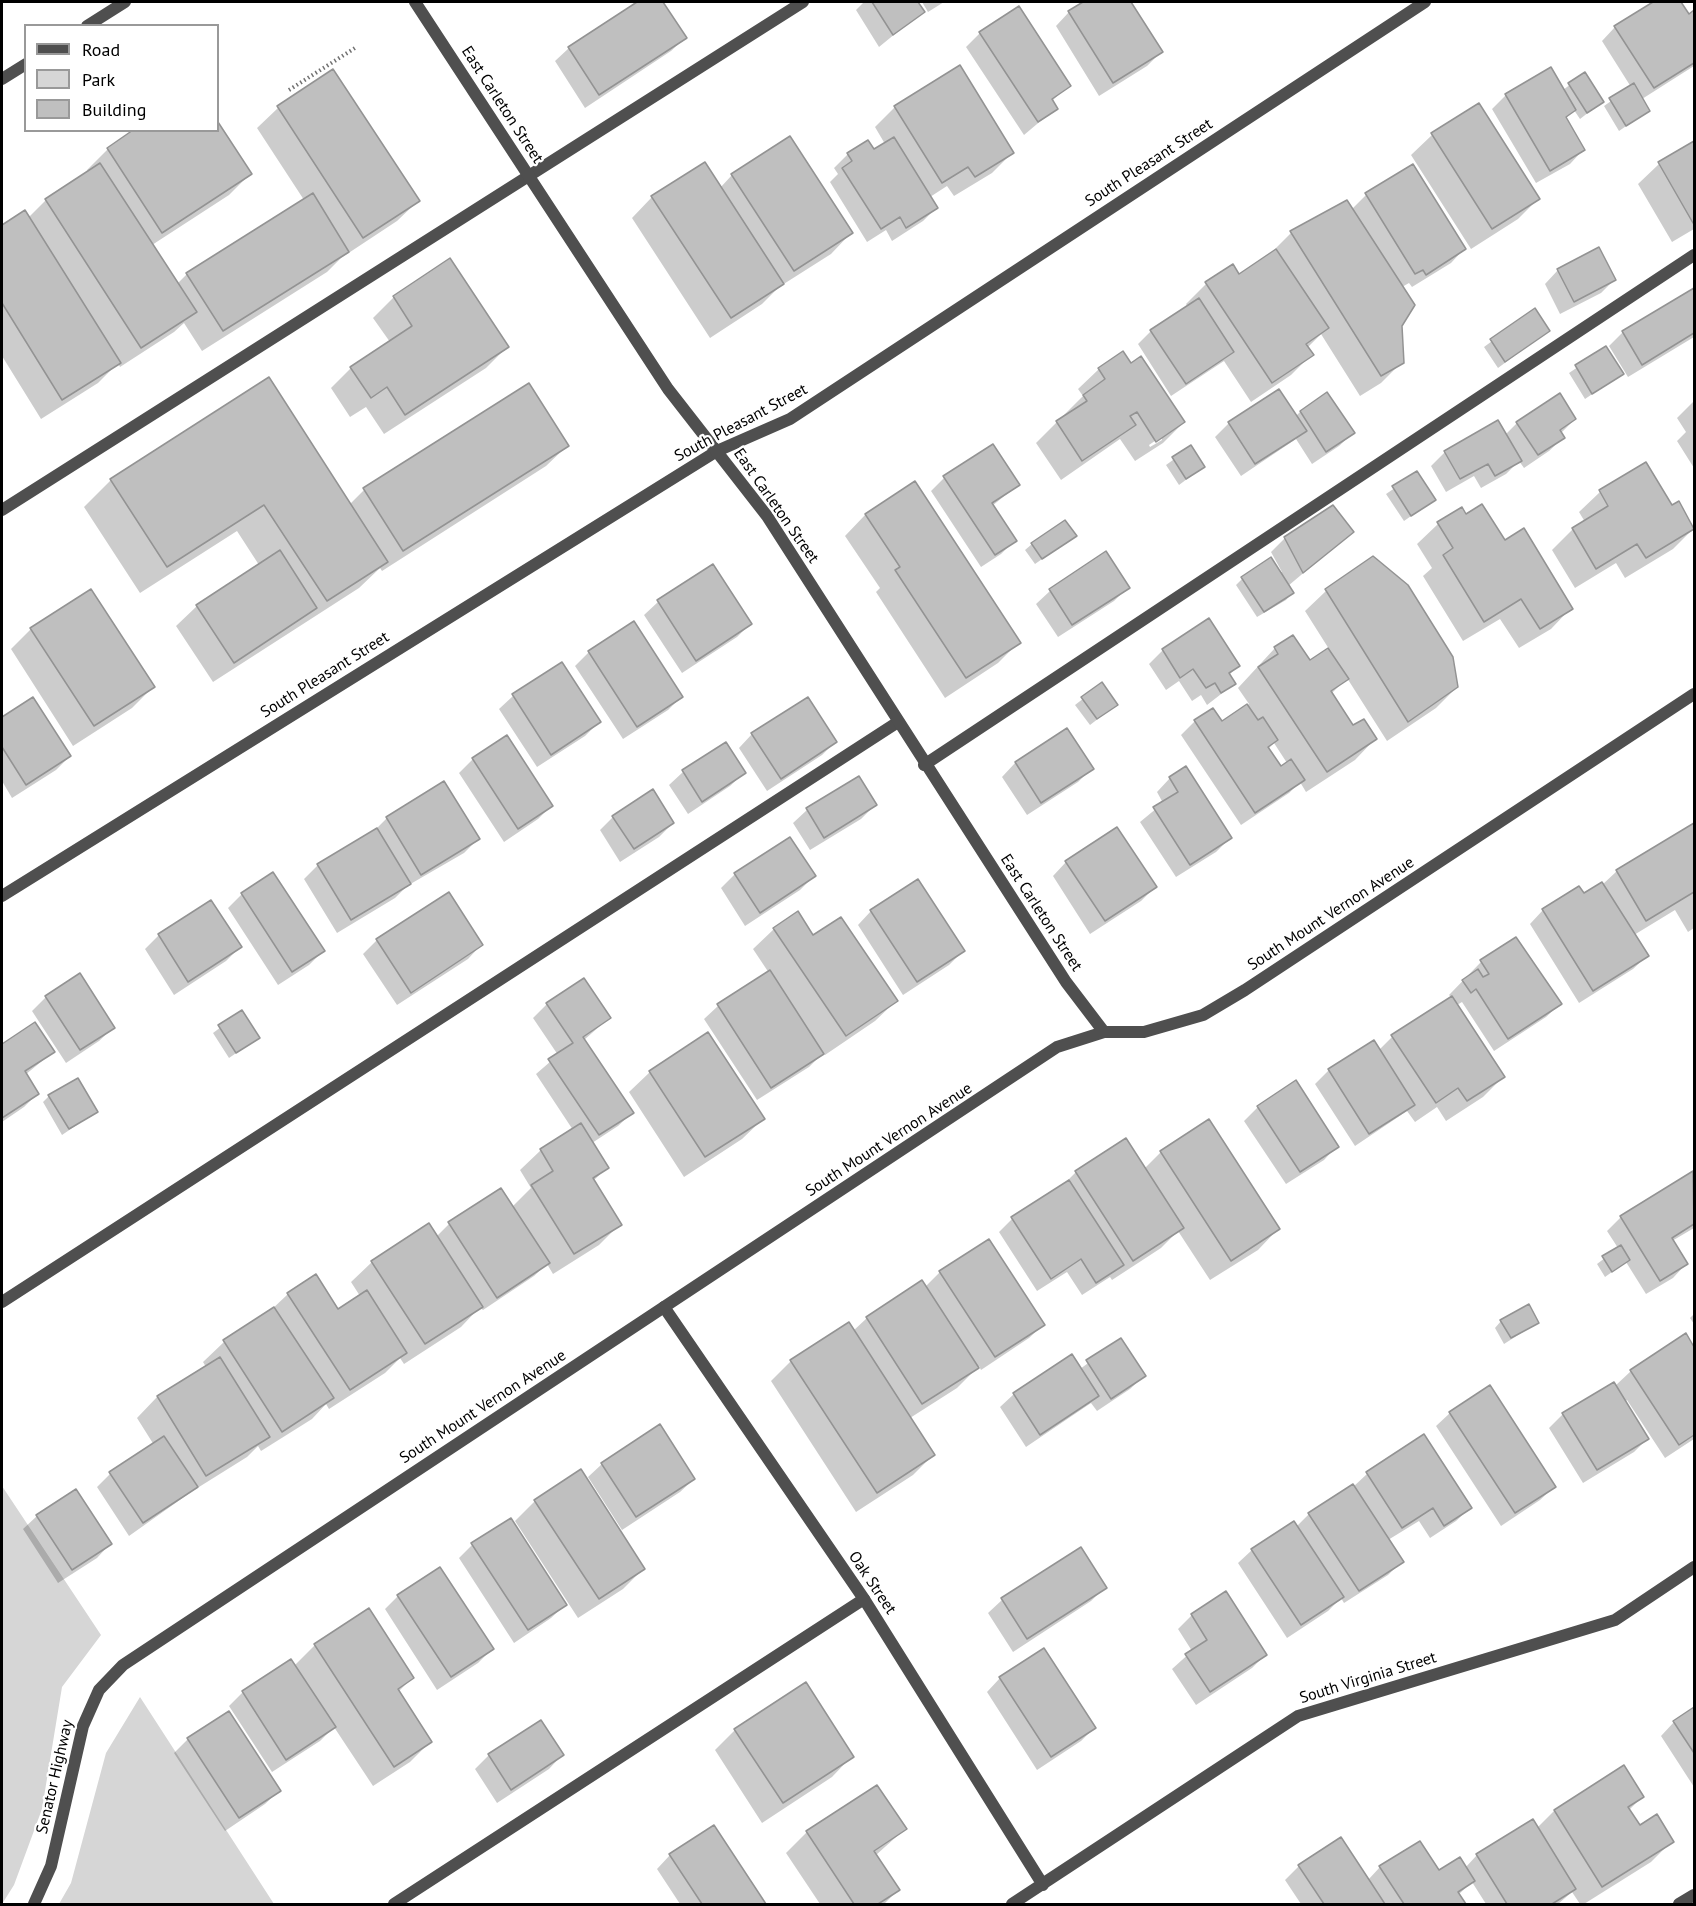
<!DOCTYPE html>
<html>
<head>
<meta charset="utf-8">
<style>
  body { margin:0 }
  #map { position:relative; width:1696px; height:1906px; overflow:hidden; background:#fff; font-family:"PT Sans",sans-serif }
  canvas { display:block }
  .frame { position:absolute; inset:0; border:3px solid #000; pointer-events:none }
  .legend { position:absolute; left:24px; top:24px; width:195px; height:108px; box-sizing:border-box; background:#fff; border:2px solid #999; margin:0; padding:8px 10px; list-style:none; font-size:18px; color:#000 }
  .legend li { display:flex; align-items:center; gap:12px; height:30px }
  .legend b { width:30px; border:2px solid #999 }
</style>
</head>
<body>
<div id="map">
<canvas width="1696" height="1906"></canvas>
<div class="frame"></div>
<ul class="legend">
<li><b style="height:8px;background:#4f4f4f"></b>Road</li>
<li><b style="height:16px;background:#d6d6d6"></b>Park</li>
<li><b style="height:16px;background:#bfbfbf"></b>Building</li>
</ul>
</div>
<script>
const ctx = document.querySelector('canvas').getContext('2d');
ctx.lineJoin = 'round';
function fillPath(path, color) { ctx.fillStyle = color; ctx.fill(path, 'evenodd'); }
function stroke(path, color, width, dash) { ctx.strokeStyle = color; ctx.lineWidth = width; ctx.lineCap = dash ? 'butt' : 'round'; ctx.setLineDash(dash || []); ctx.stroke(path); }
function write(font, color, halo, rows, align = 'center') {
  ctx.font = font + ' "PT Sans",sans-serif'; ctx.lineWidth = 4.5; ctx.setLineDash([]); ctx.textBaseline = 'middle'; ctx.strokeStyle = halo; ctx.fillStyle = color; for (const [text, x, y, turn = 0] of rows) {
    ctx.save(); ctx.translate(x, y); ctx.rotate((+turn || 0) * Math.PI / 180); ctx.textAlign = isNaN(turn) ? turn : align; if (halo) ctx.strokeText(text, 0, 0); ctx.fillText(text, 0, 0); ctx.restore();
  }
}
const green = new Path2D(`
  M2 1486 101 1635 62 1687 42 1809 14 1885 2 1904Z
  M140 1697 274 1904H59L71 1883 106 1753Z`);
const shadow = new Path2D(`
  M640 2H661L685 38 671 51 585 108 555 61 569 48Z
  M864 2H916L923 11 879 47 856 10Z
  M922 2H944L928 12Z
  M1086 2H1130L1161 52 1147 66 1099 96 1056 26 1069 12Z
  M1656 2H1680L1689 16 1694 12V66L1642 99 1648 111 1619 131 1604 106 1631 87 1602 41 1615 27Z
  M1018 8 1069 85 1052 101 1056 108 1024 135 966 47 980 33Z
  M333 71 418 201 397 221 341 258 327 272 202 351 184 323 174 332 120 367 118 363 98 383 41 419 2 356V227L24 212 28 218 46 200 89 172 87 170 108 149 136 130H218V125L250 174 229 195 152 245 177 284 187 274 304 200 257 128 278 108Z
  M1584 74 1602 102 1580 119 1574 110 1565 119 1583 150 1570 164 1536 183 1492 109 1506 95 1563 90Z
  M1478 105 1538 199 1518 219 1471 249 1411 155 1432 135Z
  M895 107 1012 153 992 173 954 196 947 186 930 197 936 208 923 221 892 241 886 230 867 242 830 182 838 174 834 168 848 154 874 151 885 144 875 127Z
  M1694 143V229L1672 242 1638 184 1659 164Z
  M732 175 851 233 831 254 779 287 762 304 710 338 632 218 652 197 720 188Z
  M1366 195 1464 249 1451 263 1412 287 1409 283 1402 287V362L1381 383 1360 396 1321 334 1307 348 1312 354 1291 375 1251 402 1224 361 1171 396 1138 344 1151 331 1188 307 1186 304 1206 284 1239 276 1271 253 1291 233 1351 210Z
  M1558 270 1615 279 1601 293 1560 314 1545 284Z
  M1694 290V337L1628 377 1609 346 1623 332Z
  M394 297 507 347 486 368 384 434 366 407 350 417 331 388 351 368 390 342 373 318Z
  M1534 310 1548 331 1498 368 1484 347Z
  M1606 348 1622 374 1585 399 1569 373Z
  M1130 365 1184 422 1163 443 1135 461 1120 439 1061 480 1036 443 1083 396 1078 389 1099 369ZM1162 436V440L1150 447 1149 445Z
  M1559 396 1575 419 1560 434 1563 438 1549 451 1524 468 1519 461 1506 474 1481 488 1474 476 1446 492 1431 466 1445 452 1505 435 1517 423Z
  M1694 401V468L1677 441 1686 432 1677 418Z
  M1300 412 1353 433 1339 446 1312 464 1296 439 1241 476 1215 437 1229 423 1296 416Z
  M567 446 546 466 382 571 380 568 359 588 213 682 176 626 197 606 259 565 237 531 140 593 84 507 111 480 349 505 364 490Z
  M1191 447 1203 467 1179 485 1166 465Z
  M1645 464 1672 507 1679 503 1694 528 1673 549 1625 578 1616 563 1575 588 1552 550 1573 529 1585 522 1579 512 1600 492Z
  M1417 473 1434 500 1404 521 1386 494Z
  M944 478 1018 485 992 506 1015 540 1001 554 981 567 931 491Z
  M915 483 1019 642 998 663 945 698 876 592 880 588 845 536 865 515Z
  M1462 509 1466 516 1504 542 1571 608 1551 629 1519 648 1500 619 1463 641 1423 576 1432 568 1417 544 1438 524Z
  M1352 532 1288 586 1292 593 1286 600 1257 617 1236 585 1242 579 1282 572 1271 552 1285 538Z
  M1075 536 1035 564 1025 550 1032 544Z
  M1106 553 1128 587 1114 601 1058 637 1036 604 1050 591Z
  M713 566 750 624 737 637 682 673 644 615 658 602Z
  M1326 591 1457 687 1436 708 1387 741 1347 678 1331 694 1353 728 1375 739 1355 760 1306 792 1300 782 1289 793 1241 825 1181 735 1195 721 1213 710 1221 723 1249 704 1238 688 1275 648 1310 662 1329 649 1305 611ZM1274 743 1287 763 1280 768 1268 749Z
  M1209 620 1238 666 1228 676 1234 684 1207 705 1201 695 1192 701 1179 681 1166 690 1149 664 1163 650Z
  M31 629 153 687 132 708 73 746 11 649Z
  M589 652 681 697 668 710 623 739 575 666Z
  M561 664 599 722 585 736 537 767 499 709 513 696Z
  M1102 684 1116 705 1090 725 1075 705Z
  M33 699 70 756 56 770 12 798 2 781V719Z
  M1067 730 1092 768 1078 782 1027 815 1002 777 1015 763Z
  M752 734 835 742 822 755 767 791 739 748Z
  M507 737 551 806 538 819 504 842 459 773 473 759Z
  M725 744 744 773 730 786 688 814 669 785 683 772Z
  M858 778 875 805 861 819 810 850 793 823 807 810Z
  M1170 778 1230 838 1216 852 1176 877 1140 822 1163 803 1157 792Z
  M613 817 673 823 659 837 620 862 600 830Z
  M387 818 478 839 464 853 407 886 395 898 337 933 304 879 318 865 373 832Z
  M1694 824V928L1688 932 1675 910 1634 935 1647 956 1633 969 1579 1003 1530 924 1543 910 1584 895 1602 885 1617 871Z
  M790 839 814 876 800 890 745 926 721 888 735 874Z
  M1066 862 1155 887 1141 901 1090 934 1053 876Z
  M273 874 323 951 309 965 278 985 228 908 242 894Z
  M210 902 240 947 226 961 174 995 145 949 158 936Z
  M871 911 963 951 949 965 903 995 858 925Z
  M774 929 813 937 896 1001 875 1021 825 1055 823 1053 809 1067 757 1100 704 1019 718 1006 769 973 753 949Z
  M1515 939 1560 1004 1546 1017 1494 1051 1462 1002 1457 1005 1504 1076 1483 1097 1446 1121 1437 1107 1415 1122 1407 1111 1355 1146 1315 1084 1329 1070 1379 1050 1392 1037 1452 998 1449 995 1481 962Z
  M377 940 481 945 468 959 397 1005 363 954Z
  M46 997 113 1028 99 1041 66 1063 32 1011Z
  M547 1004 609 1018 584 1040 632 1113 618 1126 592 1143 607 1168 593 1181 620 1224 599 1245 553 1274 547 1264 534 1276 483 1310 480 1307 461 1327 404 1364 400 1358 385 1373 329 1409 326 1404 312 1419 261 1451 258 1446 247 1457 191 1492 129 1536 97 1487 110 1474 154 1445 137 1418 157 1397 206 1367 203 1362 224 1342 270 1311 288 1294 338 1311 360 1296 351 1282 372 1262 436 1237 449 1224 501 1190 512 1207 531 1188 520 1170 541 1150 573 1130 536 1074 558 1055 533 1018Z
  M241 1012 258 1038 229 1058 213 1033Z
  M35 1024 53 1052 25 1075 38 1093 24 1107 2 1122V1046Z
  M650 1072 763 1119 742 1139 684 1177 629 1092Z
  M49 1096 96 1112 62 1135 43 1102Z
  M1258 1107 1337 1146 1324 1160 1286 1184 1244 1121Z
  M1161 1152 1278 1229 1258 1250 1210 1280 1178 1231 1161 1248 1112 1280 1110 1277 1082 1295 1067 1272 1037 1291 999 1232 1012 1219 1062 1186 1076 1172 1144 1169Z
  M1693 1173 1694 1228 1672 1241 1686 1264 1673 1278 1646 1294 1626 1262 1605 1277 1597 1264 1618 1248 1607 1231 1621 1217Z
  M940 1272 1043 1325 1029 1338 981 1370 979 1366 957 1388 910 1418 933 1455 913 1475 856 1512 771 1381 791 1361 853 1331 867 1318 925 1287Z
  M1694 1314V1324L1690 1318Z
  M1501 1321 1537 1323 1504 1344 1495 1328Z
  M1685 1336 1694 1350V1439L1665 1458 1627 1400 1625 1402 1647 1439 1634 1452 1583 1483 1549 1428 1563 1414 1615 1386 1631 1371Z
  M1120 1340 1144 1376 1130 1389 1097 1411 1091 1403 1026 1447 1000 1407 1014 1394 1080 1369Z
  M1450 1413 1554 1487 1540 1500 1501 1526 1436 1426Z
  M1424 1436 1470 1508 1456 1521 1430 1538 1419 1521 1388 1540 1402 1561 1388 1575 1344 1603 1341 1598 1328 1611 1287 1638 1238 1563 1252 1550 1296 1527 1309 1514 1353 1487 1367 1474Z
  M602 1464 694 1479 680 1492 622 1530 588 1477Z
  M535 1501 643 1569 623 1589 578 1618 515 1521Z
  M37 1516 110 1544 97 1558 58 1583 23 1529Z
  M472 1545 565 1605 551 1618 514 1643 459 1558Z
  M1080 1549 1105 1587 1091 1601 1013 1652 988 1613 1002 1600Z
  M1226 1593 1265 1655 1252 1668 1196 1705 1172 1669 1192 1651 1178 1629 1191 1616Z
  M398 1596 492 1649 478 1663 437 1690 385 1609Z
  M315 1645 412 1678 398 1692 430 1742 410 1762 373 1786 334 1727 320 1741 272 1772 229 1706 243 1692 291 1661 294 1666Z
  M1000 1678 1094 1728 1081 1741 1037 1770 987 1692Z
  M1694 1709V1787L1661 1736 1674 1722Z
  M228 1713 279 1791 265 1804 225 1831 174 1753 188 1739Z
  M541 1722 562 1755 549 1769 497 1803 475 1769 489 1755Z
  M735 1730 852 1756 832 1777 762 1823 715 1750Z
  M1624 1768 1642 1797 1629 1810 1640 1827 1672 1841 1651 1862 1584 1904H1580L1572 1892 1558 1904H1486L1472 1882 1458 1895 1464 1904H1301L1285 1880 1299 1866 1340 1839 1368 1880 1380 1867 1438 1872 1465 1868 1477 1855 1537 1828 1554 1811Z
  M714 1827 764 1904H680L657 1869 670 1855Z
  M905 1829 876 1855 898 1890 884 1904H820L786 1853 807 1832Z`);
const building = new Path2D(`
  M637 2H663L687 38 599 95 568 47Z
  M872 2H918L925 12 893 35Z
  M1083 2H1131L1163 52 1113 83 1068 11Z
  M1653 2H1681L1689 14 1694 10V63L1654 88 1614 26Z
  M1019 6 1071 86 1052 99 1058 109 1038 122 979 32Z
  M960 65 1014 153 975 177 968 167 942 183 894 106Z
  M1551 67 1576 110 1566 117 1585 150 1550 171 1505 94Z
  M333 69 420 201 363 238 277 106Z
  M1585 72 1604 102 1587 113 1568 83Z
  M1634 83 1650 111 1626 126 1609 98Z
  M1479 103 1540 199 1492 229 1431 133Z
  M218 122 252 174 162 233 107 148 133 130H218Z
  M790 136 853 233 794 271 731 174Z
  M894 137 938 208 906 228 900 217 881 229 842 168 852 161 847 153 868 140 874 149Z
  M1694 141V222L1693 223 1658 162Z
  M705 162 784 284 731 318 651 196Z
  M100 163 197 312 141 348 45 199Z
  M1413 164 1466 249 1426 275 1423 270 1415 274 1365 193Z
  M313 193 349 252 223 331 186 273Z
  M1347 200 1415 305 1402 326 1404 363 1381 376 1290 231Z
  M25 210 121 363 62 400 2 303V225Z
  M1599 247 1616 280 1574 302 1557 269Z
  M1276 249 1329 328 1306 344 1314 355 1272 383 1205 282 1233 264 1239 274Z
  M450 258 509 347 405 415 387 387 371 398 350 367 412 326 393 296Z
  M1694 288V333L1642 365 1622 331Z
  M1199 298 1234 352 1186 384 1150 330Z
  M1535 308 1550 331 1505 362 1490 339Z
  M1606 346 1624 374 1592 394 1575 365Z
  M1123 351 1131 363 1141 356 1185 422 1156 442 1137 412 1130 416 1136 425 1082 461 1056 421 1087 401 1083 395 1105 379 1098 368Z
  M269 377 388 562 327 601 264 505 167 567 110 479Z
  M529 383 569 446 403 551 363 488Z
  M1279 389 1307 431 1255 464 1228 422Z
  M1327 392 1355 433 1326 452 1300 411Z
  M1560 393 1576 419 1560 430 1565 438 1538 455 1516 422Z
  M1498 420 1522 461 1495 476 1488 464 1460 479 1444 451Z
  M993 444 1020 485 992 503 1017 541 995 555 943 476Z
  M1191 445 1205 467 1186 479 1172 457Z
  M1646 462 1672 505 1679 501 1694 529 1646 558 1637 544 1596 569 1572 528 1608 506 1599 490Z
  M1417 471 1436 500 1411 516 1392 486Z
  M915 481 1021 643 966 678 895 570 900 567 865 514Z
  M1482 504 1505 540 1524 528 1573 609 1540 629 1521 599 1484 622 1443 555 1453 548 1437 522 1462 507 1466 514Z
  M1333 505 1354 532 1303 573 1284 537Z
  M1065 520 1077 536 1042 559 1031 543Z
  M280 550 317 608 234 663 196 605Z
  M1106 551 1130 588 1072 625 1049 589Z
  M1373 556 1408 585 1453 657 1458 687 1408 722 1325 589Z
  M1271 557 1294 593 1264 612 1241 577Z
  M713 564 752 624 696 661 657 600Z
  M91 589 155 687 94 726 30 628Z
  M1209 618 1240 666 1229 673 1236 684 1221 693 1215 683 1206 688 1193 669 1180 678 1162 649Z
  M634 621 683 697 637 727 588 651Z
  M1293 635 1310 660 1328 648 1349 679 1331 691 1353 725 1364 719 1377 739 1327 772 1258 667 1278 654 1274 647Z
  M562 662 601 722 551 755 512 694Z
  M1102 682 1118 705 1097 719 1081 697Z
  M33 697 71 756 26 785 2 747V717Z
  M808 697 837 742 781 779 751 733Z
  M1247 704 1258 720 1263 717 1278 740 1268 747 1281 766 1291 759 1305 780 1255 813 1194 720 1213 708 1222 721Z
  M1067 728 1094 769 1041 803 1015 762Z
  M507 735 553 806 518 829 472 758Z
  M726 742 746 773 702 802 682 770Z
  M1186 766 1232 838 1190 865 1153 807 1178 792 1169 777Z
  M859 776 877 805 824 838 806 808Z
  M444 781 480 839 421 875 386 817Z
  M653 789 674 823 634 849 612 816Z
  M1694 823V892L1646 921 1616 870Z
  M1117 827 1157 887 1105 921 1065 861Z
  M377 828 411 884 351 920 317 864Z
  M790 837 816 876 760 913 734 873Z
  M273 872 325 951 292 972 241 893Z
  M918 879 965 951 917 982 870 910Z
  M1602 882 1649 956 1593 991 1542 909 1579 886 1584 893Z
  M449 892 483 945 411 993 376 939Z
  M211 900 242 947 188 982 158 934Z
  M798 911 813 935 841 917 898 1001 846 1036 773 928Z
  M1516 937 1562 1004 1508 1039 1476 989 1471 993 1462 980 1478 969 1483 977 1489 974 1480 960Z
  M770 970 824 1054 771 1088 717 1004Z
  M80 973 115 1028 80 1050 45 996Z
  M584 978 611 1018 583 1037 634 1113 599 1135 548 1059 573 1043 546 1003Z
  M1452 996 1505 1077 1467 1101 1458 1088 1436 1103 1391 1035Z
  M242 1010 260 1038 236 1053 218 1025Z
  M35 1022 55 1052 25 1071 39 1094 2 1118V1044Z
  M708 1032 765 1119 705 1157 649 1071Z
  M1374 1040 1415 1105 1369 1134 1328 1069Z
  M78 1078 98 1112 69 1129 48 1095Z
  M1296 1080 1339 1147 1300 1172 1257 1106Z
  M1209 1119 1280 1229 1231 1261 1160 1151Z
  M581 1123 609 1168 593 1178 622 1225 574 1254 531 1185 553 1171 540 1149Z
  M1126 1138 1184 1228 1133 1261 1075 1171Z
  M1693 1171 1694 1224 1672 1238 1688 1264 1660 1281 1620 1216Z
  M1069 1180 1124 1265 1096 1283 1081 1259 1051 1279 1011 1217Z
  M501 1188 550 1263 497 1298 448 1222Z
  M429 1223 483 1307 425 1344 371 1261Z
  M989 1239 1045 1325 995 1357 939 1271Z
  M1621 1245 1630 1260 1612 1272 1602 1256Z
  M316 1274 338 1309 367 1290 407 1353 350 1390 287 1293Z
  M922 1280 979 1368 922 1404 866 1317Z
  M1529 1304 1539 1323 1511 1338 1500 1320Z
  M274 1307 334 1398 282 1432 223 1340Z
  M849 1322 935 1455 877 1493 790 1360Z
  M1686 1333 1694 1347V1435L1679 1445 1630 1370Z
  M1121 1338 1146 1376 1111 1399 1086 1360Z
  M1072 1354 1099 1396 1040 1435 1013 1393Z
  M220 1357 270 1437 206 1476 157 1396Z
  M1614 1382 1649 1439 1597 1470 1562 1413Z
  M1490 1385 1556 1487 1515 1513 1449 1412Z
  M660 1424 695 1479 636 1517 601 1463Z
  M1424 1434 1472 1508 1444 1526 1433 1508 1402 1528 1366 1472Z
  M164 1436 198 1487 143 1523 109 1472Z
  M581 1469 645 1569 599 1599 534 1500Z
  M1353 1484 1404 1562 1359 1591 1308 1513Z
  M76 1489 112 1544 72 1570 36 1515Z
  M511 1518 567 1605 528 1630 471 1543Z
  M1294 1521 1344 1597 1301 1625 1251 1549Z
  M1081 1547 1107 1588 1027 1639 1001 1598Z
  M440 1567 494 1649 451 1677 397 1595Z
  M1226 1591 1267 1655 1210 1692 1185 1654 1207 1640 1191 1614Z
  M369 1608 414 1678 398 1689 432 1742 394 1767 314 1644Z
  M1044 1648 1096 1728 1051 1757 999 1677Z
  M291 1659 336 1727 286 1760 242 1691Z
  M806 1682 854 1757 783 1803 734 1729Z
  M1694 1707V1753L1673 1721Z
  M229 1711 281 1791 239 1818 187 1738Z
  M541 1720 564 1755 511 1790 488 1754Z
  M1624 1765 1644 1797 1628 1807 1640 1825 1657 1814 1674 1842 1602 1887 1554 1810Z
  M877 1785 907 1829 874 1851 900 1890 878 1904H854L806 1831Z
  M1533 1819 1576 1889 1552 1904H1507L1476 1854Z
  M714 1825 766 1904H702L669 1854Z
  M1341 1837 1385 1904H1324L1298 1865Z
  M1420 1841 1439 1870 1460 1857 1475 1881 1458 1892 1466 1904H1404L1379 1866Z`);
const path = new Path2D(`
  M289 90 355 48`);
const service = new Path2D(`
  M2 510 803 2
  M924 765 1694 255
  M2 1302 898 722
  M394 1904 864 1599
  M1679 1904 1694 1895`);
const minor = new Path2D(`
  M87 26 125 2
  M2 79 26 64
  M2 896 717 451 790 419 1425 2
  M664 1307 864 1599 1043 1885
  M1012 1904 1298 1716 1615 1620 1694 1567`);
const tertiary = new Path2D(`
  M415 2 668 389 767 516 1066 982 1104 1032
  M34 1904 51 1866 83 1726 99 1690 123 1665 1057 1047 1104 1032H1144L1203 1015 1245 990 1694 694`);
const streetNames = [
  ["East Carleton Street",502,105,57],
  ["South Pleasant Street",1149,163,-33],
  ["South Pleasant Street",741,423,-28],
  ["East Carleton Street",776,506,55],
  ["South Pleasant Street",325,675,-32],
  ["East Carleton Street",1041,913,57],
  ["South Mount Vernon Avenue",1331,914,-33],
  ["South Mount Vernon Avenue",889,1140,-33],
  ["South Mount Vernon Avenue",483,1407,-33],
  ["Oak Street",872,1583,56],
  ["South Virginia Street",1368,1678,-17],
  ["Senator Highway",55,1777,-77]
];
fillPath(green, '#d6d6d6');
fillPath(shadow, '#0003');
fillPath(building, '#bfbfbf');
stroke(building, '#939393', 1.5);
stroke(path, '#717171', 4, [1.5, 3]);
stroke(service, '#4f4f4f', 12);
stroke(minor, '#4f4f4f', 12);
stroke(tertiary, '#4f4f4f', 12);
write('16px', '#000', '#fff', streetNames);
</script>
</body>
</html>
